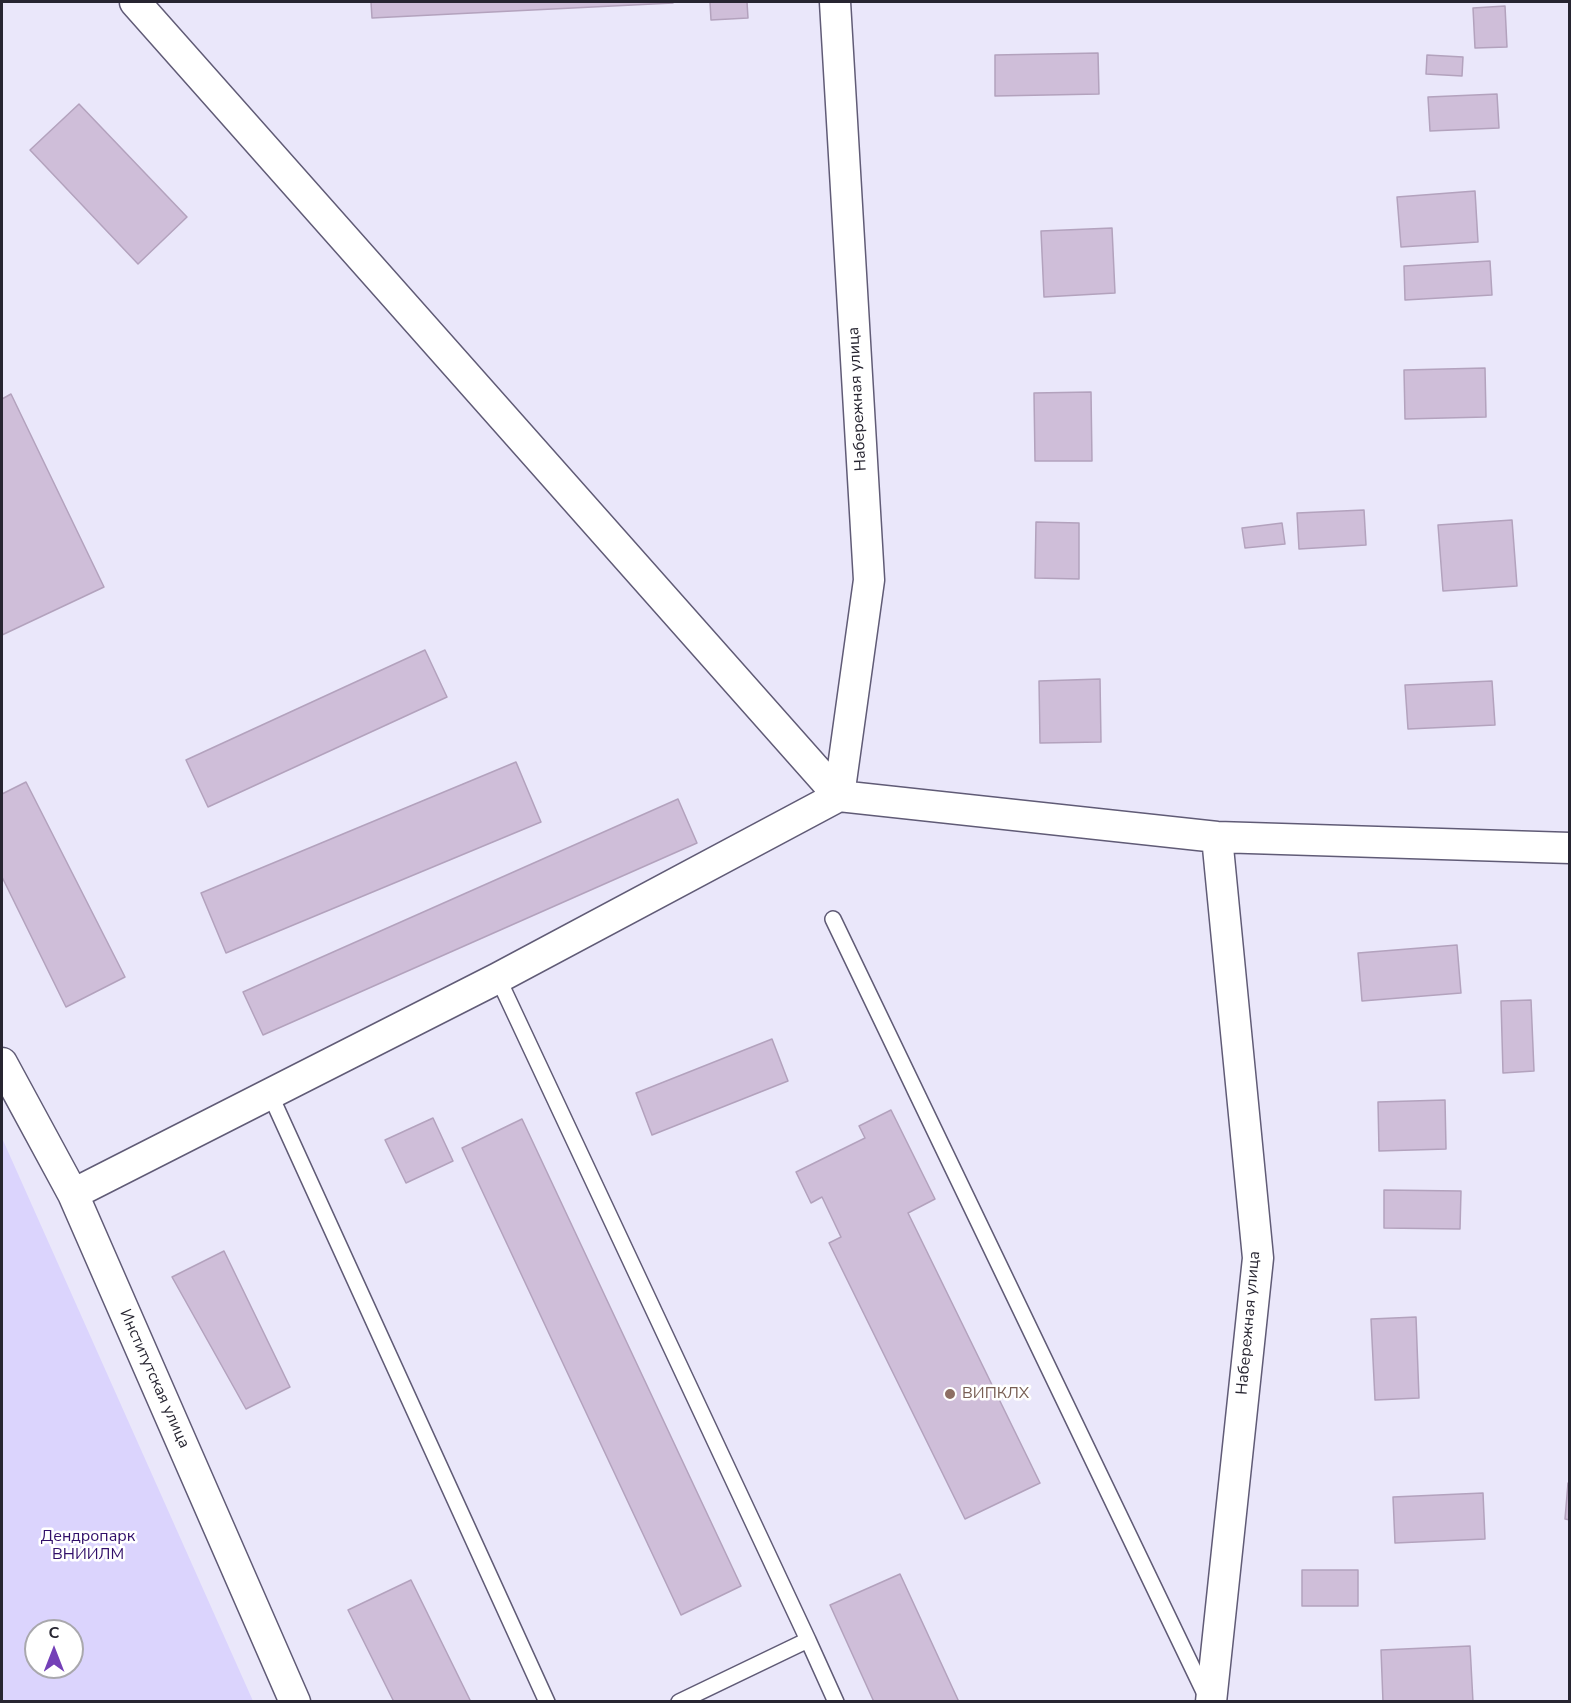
<!DOCTYPE html>
<html>
<head>
<meta charset="utf-8">
<style>
  body { margin:0 }
  #map { position:relative; width:1571px; height:1703px; overflow:hidden; background:#eae7fa; font-family:"Nunito Sans",sans-serif }
  canvas { display:block }
  .frame { position:absolute; inset:0; border:3px solid #272531; pointer-events:none }
  .north { position:absolute; left:24px; top:1619px; width:60px; height:60px; box-sizing:border-box; background:#fff; border:2px solid #a9a8ad; border-radius:50%; rotate:0deg; font-size:16px; font-weight:700; line-height:24px; text-align:center; color:#272531 }
  .north::after { content:''; display:block; margin:auto; width:21px; height:27px; background:#7440b7; clip-path:polygon(50% 0,100% 100%,50% 72%,0 100%) }
</style>
</head>
<body>
<div id="map">
<canvas width="1571" height="1703"></canvas>
<div class="frame"></div>
<div class="north">С</div>
</div>
<script>
const ctx = document.querySelector('canvas').getContext('2d');
ctx.lineJoin = 'round';
function fillPath(path, color) { ctx.fillStyle = color; ctx.fill(path, 'evenodd'); }
function stroke(path, color, width, dash) { ctx.strokeStyle = color; ctx.lineWidth = width; ctx.lineCap = dash ? 'butt' : 'round'; ctx.setLineDash(dash || []); ctx.stroke(path); }
function write(font, color, halo, rows, align = 'center') {
  ctx.font = font + ' "Nunito Sans",sans-serif'; ctx.lineWidth = 5; ctx.setLineDash([]); ctx.textBaseline = 'middle'; ctx.strokeStyle = halo; ctx.fillStyle = color; for (const [text, x, y, turn = 0] of rows) {
    ctx.save(); ctx.translate(x, y); ctx.rotate((+turn || 0) * Math.PI / 180); ctx.textAlign = isNaN(turn) ? turn : align; if (halo) ctx.strokeText(text, 0, 0); ctx.fillText(text, 0, 0); ctx.restore();
  }
}
const green = new Path2D(`
  M2 1138 253 1701H2ZM36 1631H72V1667H36Z`);
const building = new Path2D(`
  M371 2H673V3L372 18Z
  M710 2H747L748 18 711 20Z
  M1505 6 1507 47 1475 48 1473 8Z
  M1098 53 1099 94 995 96V55Z
  M1427 55 1463 57 1462 76 1426 74Z
  M1497 94 1499 128 1430 131 1428 97Z
  M79 104 187 217 138 264 30 150Z
  M1475 191 1478 242 1401 247 1397 197Z
  M1112 228 1115 293 1044 297 1041 231Z
  M1490 261 1492 295 1405 300 1404 266Z
  M1485 368 1486 417 1405 419 1404 370Z
  M1091 392 1092 461H1035L1034 393Z
  M11 394 104 587 2 635V399Z
  M1364 510 1366 545 1299 549 1297 513Z
  M1512 520 1517 586 1443 591 1438 525Z
  M1036 522 1079 523V579L1035 578Z
  M1282 523 1285 544 1245 548 1242 528Z
  M425 650 447 697 208 807 186 760Z
  M1100 679 1101 742 1040 743 1039 681Z
  M1492 681 1495 725 1408 729 1405 685Z
  M516 762 541 822 226 953 201 893Z
  M26 782 125 977 66 1007 2 877V794Z
  M678 799 697 843 263 1035 243 992Z
  M1457 945 1461 993 1362 1001 1358 953Z
  M1531 1000 1534 1071 1503 1073 1501 1001Z
  M772 1039 788 1081 652 1135 636 1093Z
  M1445 1100 1446 1149 1379 1151 1378 1102Z
  M891 1110 935 1199 908 1213 1040 1483 965 1519 829 1243 841 1237 822 1197 811 1203 796 1172 865 1138 859 1126Z
  M433 1118 453 1161 406 1183 385 1140Z
  M522 1119 741 1586 681 1615 462 1148Z
  M1384 1190 1461 1191 1460 1229 1384 1228Z
  M224 1251 290 1387 246 1409 172 1277Z
  M1416 1317 1419 1398 1375 1400 1371 1319Z
  M1568 1483H1570V1520L1565 1519Z
  M1483 1493 1485 1539 1395 1543 1393 1497Z
  M1302 1570H1358V1606H1302Z
  M900 1574 959 1702H874L830 1605Z
  M411 1580 471 1702H394L348 1610Z
  M1470 1646 1473 1702H1383L1381 1650Z`);
const service = new Path2D(`
  M833 919 1207 1698
  M498 978 808 1640
  M270 1094 547 1702
  M679 1702 808 1640 836 1702`);
const minor = new Path2D(`
  M135 2 839 796
  M835 2 869 580 839 796
  M2 1063 73 1194 295 1702
  M73 1194 498 978 839 796 1217 837 1570 848
  M1211 1702 1258 1258 1217 837`);
const markers = [
  [950,1394,6,"#8d6e63"]
];
const streetNames = [
  ["Набережная улица",858,399,-93],
  ["Набережная улица",1249,1323,-85],
  ["Институтская улица",154,1379,66]
];
const educationNames = [
  ["ВИПКЛХ",962,1394]
];
const parkNames = [
  ["Дендропарк",88,1537],
  ["ВНИИЛМ",88,1555]
];
fillPath(green, '#dbd4fd');
fillPath(building, '#cfbed9');
stroke(building, '#b3a2bd', 1.5);
stroke(service, '#605b76', 18);
stroke(minor, '#605b76', 33);
stroke(service, '#fff', 15);
stroke(minor, '#fff', 30);
for (const [x, y, r, color] of markers) { const dot = new Path2D(); dot.arc(x, y, r, 0, 2 * Math.PI); ctx.fillStyle = color; ctx.fill(dot); stroke(dot, '#fff', 2); }
write('16px', '#272531', '#fff', streetNames);
write('16px', '#785e54', '#fff', educationNames, 'left');
write('16px', '#310f69', '#fff', parkNames);
</script>
</body>
</html>
